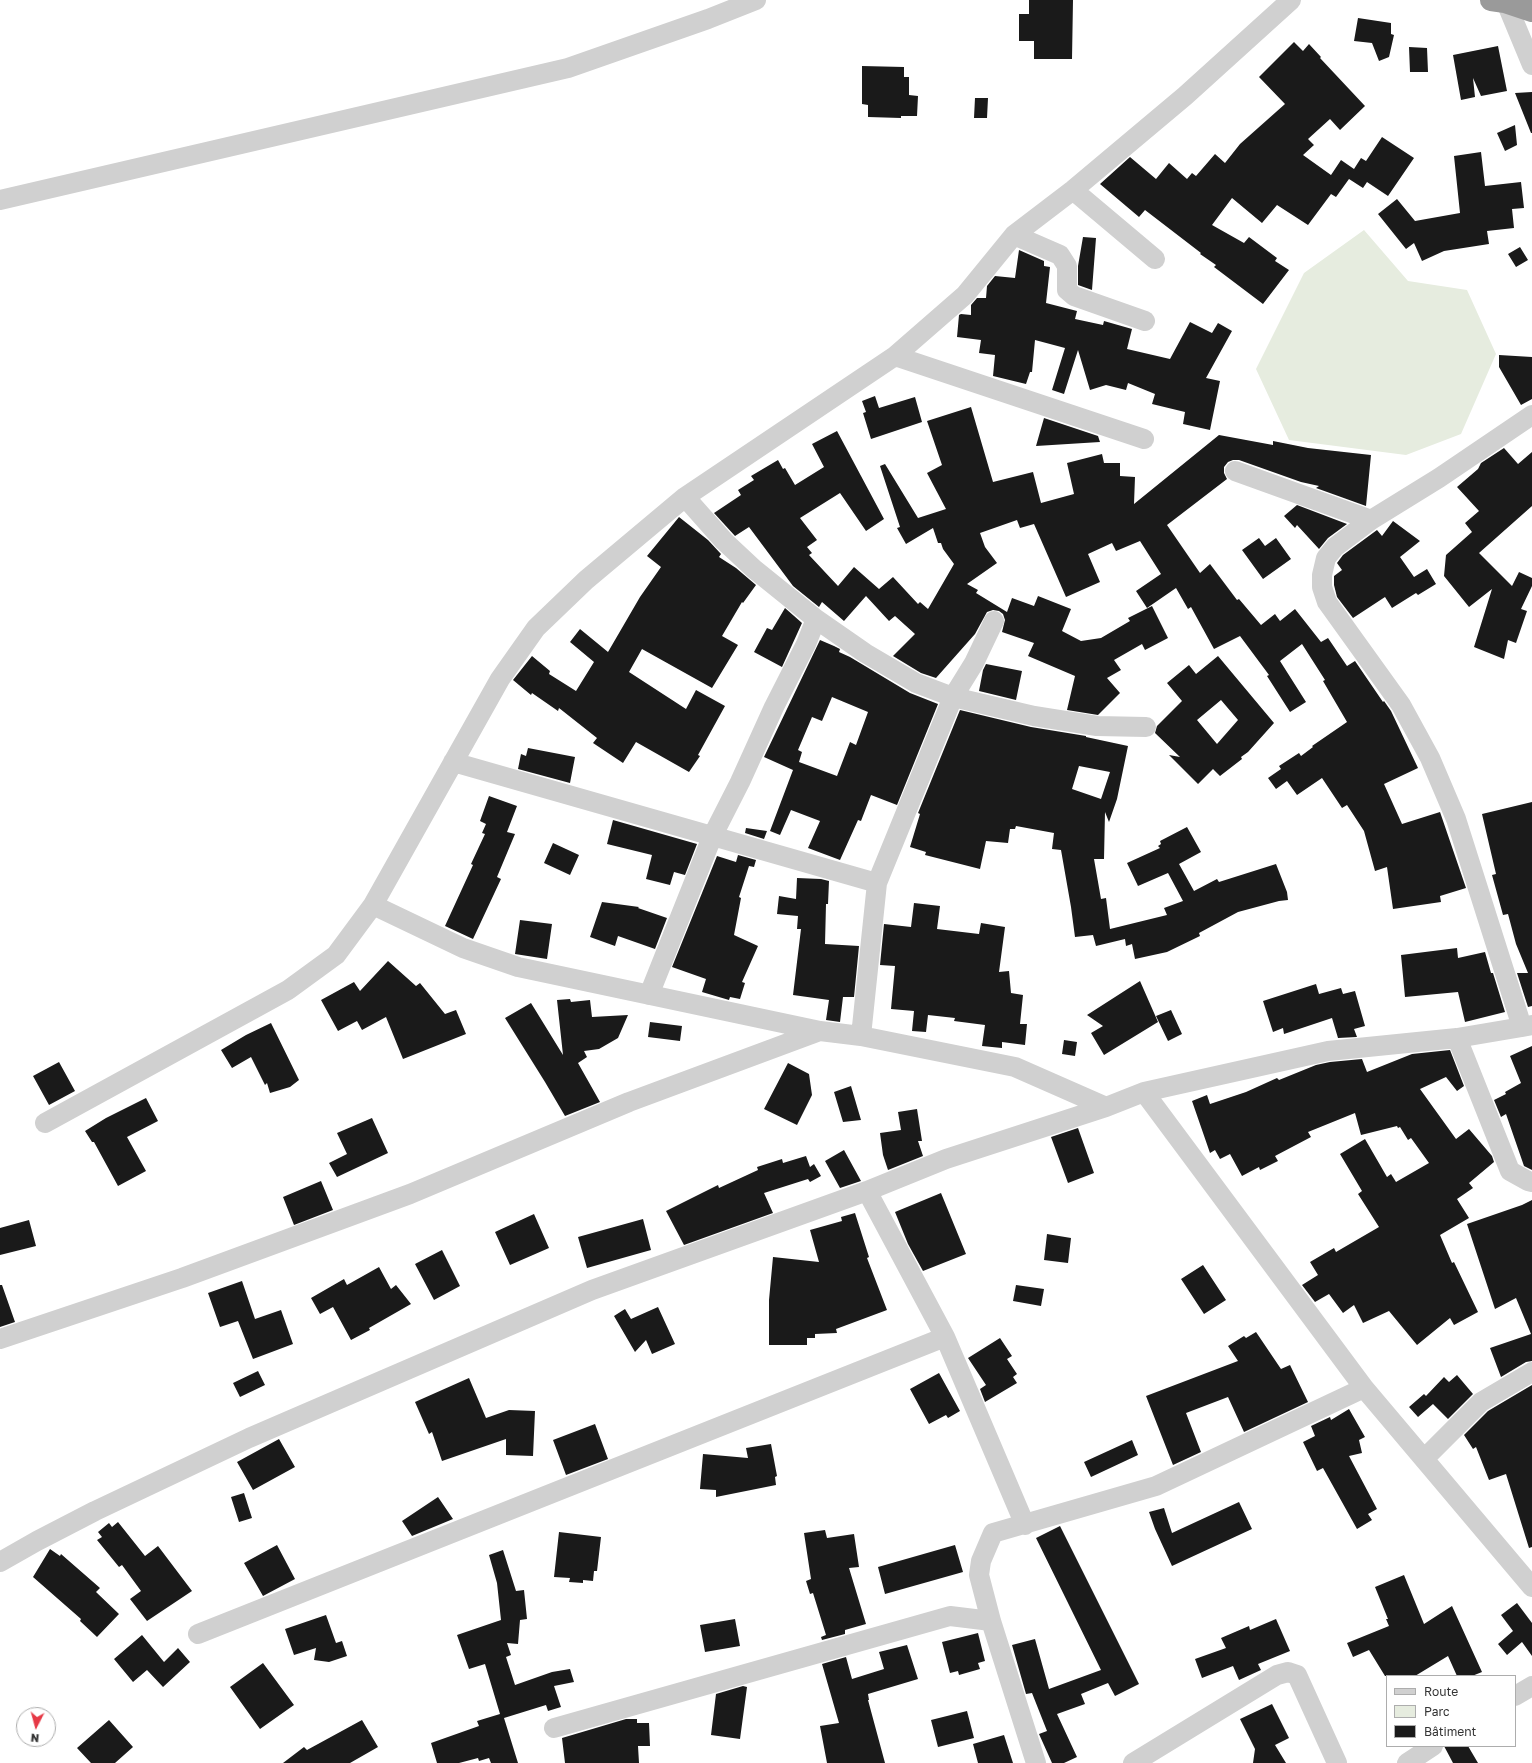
<!DOCTYPE html>
<html>
<head>
<meta charset="utf-8">
<style>
  body { margin:0 }
  #map { position:relative; width:1532px; height:1763px; overflow:hidden; background:#fff; font-family:"Golos Text",sans-serif }
  canvas { display:block }
  .legend { position:absolute; left:1386px; top:1675px; width:130px; height:72px; box-sizing:border-box; background:#fff; border:1px solid #adadad; margin:0; padding:5px 7px; list-style:none; font-size:12px; color:#333 }
  .legend li { display:flex; align-items:center; gap:8px; height:20px }
  .legend b { width:20px; border:1px solid #adadad }
  .north { position:absolute; left:16px; top:1707px; width:40px; height:40px; box-sizing:border-box; background:#fff; border:1px solid #adadad; border-radius:50%; rotate:186deg; font-size:11px; font-weight:700; line-height:16px; text-align:center; color:#333 }
  .north::after { content:''; display:block; margin:auto; width:14px; height:18px; background:#e63946; clip-path:polygon(50% 0,100% 100%,50% 72%,0 100%) }
</style>
</head>
<body>
<div id="map">
<canvas width="1532" height="1763"></canvas>
<ul class="legend">
<li><b style="height:5px;background:#d0d0d0"></b>Route</li>
<li><b style="height:11px;background:#e6ecdf"></b>Parc</li>
<li><b style="height:11px;background:#1a1a1a"></b>Bâtiment</li>
</ul>
<div class="north">N</div>
</div>
<script>
const ctx = document.querySelector('canvas').getContext('2d');
ctx.lineJoin = 'round';
function fillPath(path, color) { ctx.fillStyle = color; ctx.fill(path, 'evenodd'); }
function stroke(path, color, width, dash) { ctx.strokeStyle = color; ctx.lineWidth = width; ctx.lineCap = dash ? 'butt' : 'round'; ctx.setLineDash(dash || []); ctx.stroke(path); }
const green = new Path2D(`
  M1364 230 1408 281 1467 290 1496 354 1461 434 1406 455 1289 440 1256 369 1304 273Z`);
const building = new Path2D(`
  M1029 0H1073L1072 59H1034V41H1019V14H1029Z
  M1358 18 1391 23V34L1394 35 1389 57 1379 61 1372 43 1354 41Z
  M1294 42 1303 51 1309 44 1321 57 1320 58 1365 106 1340 130 1330 119 1308 139 1314 145 1303 155 1331 175 1341 160 1354 169 1361 158 1366 161 1382 137 1414 158 1388 196 1367 182 1363 188 1349 179 1336 197 1331 194 1308 225 1277 205 1262 223 1232 198 1212 225 1244 243 1249 237 1277 258 1275 261 1289 270 1263 304 1214 267 1216 265 1200 254 1201 253 1145 210 1139 217 1100 184 1130 157 1156 179 1169 163 1187 179 1192 173 1196 176 1215 154 1225 163 1240 144 1285 104 1259 77Z
  M1498 46 1507 91 1481 96 1473 78 1475 97 1461 100 1453 55Z
  M1409 47 1427 48 1428 72H1410Z
  M862 66 904 67V77H909V95L918 96 917 116H901V118L868 117V105L862 104Z
  M1532 92V133H1531L1515 93Z
  M975 98H988L987 118H974Z
  M1515 125 1517 145 1505 151 1497 133Z
  M1481 152 1485 186 1521 182 1524 208 1512 209 1514 228 1487 231 1489 244 1444 251 1422 261 1414 243 1406 249 1378 214 1397 199 1415 221 1460 213 1454 156Z
  M1083 237 1096 238 1092 290 1078 285V266Z
  M1520 247 1528 260 1516 267 1508 254Z
  M1019 250 1044 261V266L1050 267 1046 303 1077 311 1075 319 1103 325 1104 321 1132 329 1127 349 1170 359 1190 322 1212 333 1218 323 1232 331 1206 378 1220 381 1210 430 1183 424 1185 412 1152 404 1155 394 1128 383 1126 390 1106 385 1090 390 1078 350 1064 394 1052 390 1065 348 1035 340 1032 372H1030L1026 384 993 376 995 355 979 353 981 340 957 337 959 315 961 314 971 315V305L977 298H986L987 286 995 276 1015 278Z
  M1499 355 1532 357V399L1521 405 1499 367Z
  M875 396 879 408 915 397 922 422 871 439 863 413 866 412 862 401Z
  M971 407 993 482 1033 472 1041 503 1074 494 1067 463 1102 454 1104 463H1120V476L1135 477 1134 504 1219 435 1273 445V441L1308 448 1371 455 1366 506 1316 488 1319 486 1301 482 1239 460H1233L1228 462 1224 467V473L1227 479 1167 525 1200 573 1210 564 1237 600 1239 599 1261 625 1275 614 1280 621 1295 609 1321 642 1328 638 1347 666 1355 661 1383 702 1384 701 1391 711 1418 768 1384 784 1402 824 1440 812 1466 888 1440 896 1441 902 1393 909 1387 867 1375 871 1364 831 1347 805 1342 808 1322 778 1297 795 1287 781 1276 789 1268 778 1281 769 1279 766 1299 753 1301 756 1313 747 1312 746 1347 722 1323 681 1325 680 1302 644 1280 661 1306 702 1290 712 1267 676 1269 675 1240 636 1214 649 1191 607 1188 609 1176 588 1147 608 1136 591 1161 574 1140 541 1116 551 1112 543 1088 554 1100 582 1066 597 1034 524 1020 528 1017 520 980 533 985 547 997 563 967 584 978 590 976 593 1007 612 1012 598 1034 606 1038 596 1071 609 1062 631 1081 641 1101 638 1130 621 1128 618 1152 606 1168 638 1145 650 1142 644 1114 660 1121 670 1107 678 1120 693 1098 715 1067 710 1075 676 1028 656 1034 643 1002 632 1005 620 1003 614 999 611 993 610 987 612 975 634 936 678 921 673 893 656 915 634 895 616 889 621 866 596 844 621 822 602 819 607 793 586 749 527 735 536 714 513 741 495 738 490 754 480 751 476 778 460 783 469 785 468 795 485 824 467 812 444 837 431 884 519 866 531 840 493 800 518 817 540 807 547 812 553 809 555 838 586 854 567 879 589 893 577 918 604 920 602 928 609 954 564 943 549 941 543H938L933 528 906 544 897 528 900 527 880 466 885 464 918 518 946 509 927 473 942 465 927 421Z
  M1044 418 1098 436 1100 442 1036 446Z
  M1504 448 1518 464 1532 452V506L1479 553 1512 586 1519 572 1532 578V586L1521 609 1527 611 1516 643 1508 640 1504 659 1474 647 1492 589 1469 607 1444 576 1446 555 1472 532 1465 523 1479 511 1457 487 1478 469 1481 463Z
  M1297 505 1347 524 1328 538 1319 549 1297 525 1295 528 1284 516Z
  M679 517 708 540 721 554 719 557 736 568 756 585 743 603 742 602 722 636 738 645 712 688 642 649 629 672 686 709 696 690 725 706 698 755 700 756 689 772 636 742 623 763 593 743 597 738 559 708 558 711 532 693 531 695 513 680 532 656 550 671 549 674 576 691 594 662 570 642 580 629 608 652 640 597 661 567 647 556Z
  M1393 521 1420 541 1400 557 1414 577 1427 569 1436 584 1418 595 1416 593 1392 608 1385 597 1353 618 1337 597 1334 585V576L1342 570 1337 563 1343 555 1377 530 1382 536Z
  M1259 538 1265 546 1276 538 1291 559 1263 579 1242 550Z
  M785 608 802 623 782 667 754 652 767 628 772 630Z
  M820 640 834 646 840 649 839 652 850 657 910 693 938 704 897 805 871 795 861 821 858 820 840 860 808 848 820 821 791 810 780 835 770 831 793 770 764 757ZM832 697 868 712 856 745 850 742 837 776 799 762 802 752 798 750 812 717 822 721Z
  M1218 656 1274 723 1248 752 1241 757 1242 759 1220 776 1213 769 1198 784 1169 755 1180 757 1155 733 1157 726 1182 701 1167 683 1189 665 1196 674ZM1221 700 1238 720 1217 744 1197 720Z
  M986 664 1022 671 1016 700 979 691 983 670Z
  M960 710 1031 727 1086 736V737L1128 746 1117 799 1109 822 1105 812 1104 859H1094L1101 899 1106 898 1110 929 1167 915 1164 908 1183 901 1168 873 1138 886 1127 863 1160 848 1158 846 1161 844 1160 841 1187 827 1201 852 1179 864 1194 891 1217 879 1219 882 1276 864 1287 892 1288 900 1279 901 1238 912 1199 933 1200 936 1167 952 1135 959 1132 944 1126 946 1125 939 1096 946 1093 935 1075 937 1071 907 1061 850 1052 849 1054 833 1016 826 1015 829H1010L1008 843 986 841 980 869 925 855 926 852 910 847 920 814 918 813ZM1079 766 1110 772 1101 799 1072 789Z
  M528 748 575 757 570 783 518 769 521 754 526 756Z
  M489 796 517 806 507 832 515 834 497 877 501 879 473 939 445 926 473 865 471 864 485 834 482 833 486 824 480 821Z
  M1532 802V1006L1528 1007 1517 973H1528L1516 944 1508 914 1503 915 1492 875 1496 874 1482 814Z
  M613 820 697 844 685 875 674 872 670 885 646 879 652 855 607 844Z
  M746 828 767 831 764 839 745 833Z
  M553 843 579 855 570 875 544 863Z
  M738 855 756 860 754 867 749 866 739 897 741 898 734 935 758 946 742 982 745 983 740 999 730 997 729 1000 702 992 706 979 672 967 717 856 736 862Z
  M797 878 821 879 829 881 828 904H826L825 944 859 946 854 997H843L840 1022 826 1020 829 1000 793 995 801 929H797L798 916 777 914 779 896 796 899Z
  M602 902 639 907 638 908 667 918 655 949 618 936 615 946 590 937Z
  M914 903 940 906 937 929 979 934 981 923 1005 927 999 972 1009 971 1011 993 1023 995 1020 1024H1027L1025 1045 1002 1042V1048L982 1046 985 1025 954 1021 955 1018 928 1015 926 1032 912 1031 914 1011 891 1009 895 966 880 965 884 924 911 927Z
  M520 920 552 924 547 959 515 954Z
  M1457 948 1458 958 1485 952 1491 973H1493L1505 1012 1465 1022 1458 992 1405 997 1401 955Z
  M388 961 416 986 420 983 445 1014 456 1010 466 1034 403 1059 386 1017 362 1030 357 1021 338 1031 321 1000 354 982 360 991Z
  M1140 981 1158 1022 1104 1055 1091 1033 1103 1026 1087 1015Z
  M1316 984 1319 994 1341 988 1343 994 1355 991 1365 1026 1354 1029 1357 1037 1338 1038 1332 1018 1284 1034 1283 1028 1273 1032 1263 1001Z
  M570 999 571 1002 590 1000 592 1017 628 1015 618 1038 599 1049 584 1051 587 1057 578 1063 600 1102 565 1116 545 1082 505 1018 531 1003 563 1055 557 1000Z
  M1171 1010 1182 1034 1168 1041 1156 1016Z
  M650 1022 682 1026 680 1041 648 1037Z
  M271 1023 299 1080 290 1087 270 1093 267 1083 265 1085 251 1057 232 1068 221 1050 246 1035Z
  M1064 1040 1077 1042 1075 1056 1062 1054Z
  M1532 1046V1170L1524 1166 1506 1114 1501 1117 1494 1100 1506 1094 1505 1092 1521 1083 1510 1056Z
  M1450 1050 1464 1086 1457 1091 1446 1077 1420 1089 1456 1139 1469 1129 1492 1156 1494 1162 1469 1183 1473 1188 1457 1199 1469 1218 1440 1235 1452 1263 1454 1262 1478 1312 1454 1325 1450 1318 1417 1345 1389 1311 1363 1323 1354 1305 1343 1313 1329 1294 1315 1302 1302 1285 1318 1275 1310 1262 1334 1248 1336 1252 1379 1227 1358 1194 1362 1191 1340 1154 1365 1139 1387 1177 1391 1174 1396 1182 1429 1163 1411 1138 1408 1140 1400 1127 1398 1128 1397 1126 1361 1135 1355 1113 1308 1132 1311 1137 1275 1156 1278 1161 1260 1170 1259 1167 1242 1176 1230 1154 1220 1159 1215 1150 1210 1153 1192 1101 1207 1095 1210 1104 1246 1092 1277 1078 1279 1080 1316 1065 1330 1062 1362 1059 1367 1072 1412 1054Z
  M59 1062 75 1091 49 1105 33 1076Z
  M788 1063 809 1074 812 1095 797 1125 764 1109Z
  M851 1086 861 1120 843 1122 834 1092Z
  M146 1098 158 1121 127 1137 146 1171 118 1186 94 1142H92L85 1131 106 1118Z
  M917 1109 922 1141H918L923 1156 888 1170 883 1155 880 1133 901 1130 898 1112Z
  M372 1118 388 1153 337 1177 329 1163 347 1154 337 1133Z
  M1078 1128 1094 1173 1068 1183 1051 1137Z
  M844 1150 861 1181 840 1188 825 1161Z
  M806 1156 810 1167 814 1164 821 1176 810 1182 808 1179 764 1193 773 1213 684 1245 666 1211 718 1185 719 1188 758 1170 757 1167 782 1159 783 1163Z
  M321 1181 333 1210 294 1225 283 1197Z
  M941 1193 966 1254 923 1271 908 1244 895 1212Z
  M1532 1200V1361L1526 1362 1501 1377 1490 1348 1531 1334 1516 1298 1495 1309 1467 1224 1522 1205Z
  M855 1213 869 1257 867 1258 887 1310 836 1329 837 1333 815 1334V1338H807V1345H769V1300L773 1257 819 1262 810 1230 842 1221 841 1217Z
  M534 1214 549 1248 510 1265 495 1232Z
  M643 1219 651 1250 587 1268 578 1237Z
  M29 1220 36 1246 0 1255V1228Z
  M1047 1234 1071 1238 1068 1263 1044 1260Z
  M442 1250 460 1286 434 1300 415 1264Z
  M1203 1265 1226 1300 1204 1314 1181 1279Z
  M379 1267 391 1289 396 1285 411 1304 369 1328 370 1330 351 1340 333 1307 320 1314 311 1298 344 1279 347 1285Z
  M242 1281 255 1319 281 1310 293 1344 253 1359 238 1321 220 1327 208 1293Z
  M0 1285H2L15 1322 0 1327Z
  M1016 1285 1044 1289 1041 1306 1013 1301Z
  M658 1307 675 1344 652 1354 646 1340 635 1352 614 1316 625 1309 631 1319Z
  M1256 1332 1281 1369 1290 1365 1308 1402 1244 1432 1228 1397 1186 1413 1201 1452 1173 1465 1146 1396 1238 1361 1228 1346 1244 1336 1246 1338Z
  M1000 1338 1012 1356 1007 1359 1017 1374 1013 1377 1017 1383 985 1402 980 1389 986 1385 968 1358Z
  M258 1371 265 1385 240 1397 233 1383Z
  M939 1373 960 1411 948 1418 946 1415 929 1424 910 1389Z
  M1457 1375 1473 1394 1448 1419 1433 1404 1418 1417 1409 1407 1424 1394 1426 1396 1444 1377 1449 1382Z
  M469 1378 486 1418 509 1410 535 1411 533 1456 506 1455V1439L442 1461 432 1432 429 1434 415 1402Z
  M1532 1385V1547L1529 1548 1506 1474 1489 1480 1476 1447 1473 1449 1464 1435 1488 1411Z
  M1349 1409 1365 1437 1359 1440 1362 1453 1349 1456 1377 1509 1368 1514 1372 1520 1357 1529 1323 1468 1317 1471 1303 1442 1315 1436 1311 1426 1330 1417 1331 1420Z
  M595 1424 608 1459 566 1475 553 1440Z
  M279 1439 295 1467 253 1490 237 1462Z
  M1132 1440 1138 1455 1091 1477 1084 1462Z
  M771 1444 777 1476 775 1477 776 1485 716 1497V1490L700 1489 703 1454 748 1458 746 1448Z
  M244 1493 252 1518 239 1522 231 1497Z
  M438 1497 453 1519 412 1536 402 1521Z
  M1239 1502 1252 1529 1172 1566 1155 1529 1149 1512 1164 1508 1172 1533Z
  M118 1522 145 1556 158 1546 192 1591 147 1621 130 1599 141 1591 122 1565 119 1567 97 1540 102 1537 98 1532 109 1523 112 1527Z
  M1060 1526 1139 1684 1115 1696 1108 1683 1081 1694 1085 1704 1057 1714 1077 1757 1064 1763H1052L1039 1734 1047 1731 1032 1693 1026 1694 1012 1645 1035 1639 1049 1689 1101 1670 1036 1538Z
  M825 1530 827 1538 854 1534 859 1567 849 1568 866 1624 845 1630V1634L822 1640 821 1637 826 1635 813 1593 810 1594 806 1581 811 1579 804 1533Z
  M559 1532 601 1537 597 1571H594L593 1581 583 1580V1583L569 1582 570 1578 554 1577Z
  M277 1545 295 1579 263 1596 244 1563Z
  M955 1545 963 1572 885 1594 878 1567Z
  M50 1549 60 1556 61 1554 100 1588 96 1592 119 1614 97 1637 80 1621 81 1619 33 1577Z
  M503 1550 516 1591 524 1590 527 1619 520 1620 518 1644 507 1643 511 1655 506 1657 515 1685 552 1672 570 1669 574 1682 554 1686 561 1707 548 1711 546 1705 504 1718 518 1763H491L489 1758 479 1761 478 1758 459 1763H437L431 1743 479 1726 477 1721 500 1714 485 1664 469 1669 457 1635 501 1620 497 1583 489 1555Z
  M1404 1575 1424 1624 1452 1606 1482 1672 1472 1676H1457L1448 1656 1415 1676H1385L1369 1650 1353 1657 1347 1643 1389 1626 1386 1619H1388L1375 1587Z
  M1517 1603 1532 1623V1656L1522 1642 1507 1655 1498 1644 1513 1631 1501 1615Z
  M326 1615 336 1643 342 1641 347 1656 329 1662 314 1660 316 1648 294 1655 285 1629Z
  M735 1619 740 1646 705 1652 700 1625Z
  M1276 1619 1290 1651 1258 1664 1261 1670 1239 1680 1233 1666 1202 1678 1195 1659 1226 1648 1221 1638 1249 1626 1250 1630Z
  M978 1633 985 1661 978 1663 980 1669 959 1675 958 1671 950 1673 942 1642Z
  M142 1635 164 1662 178 1648 190 1662 163 1687 147 1670 133 1682 114 1659Z
  M907 1645 918 1679 868 1694 869 1700H868L885 1763H827L820 1726 839 1723 822 1664 846 1657 852 1679 884 1669 879 1652Z
  M263 1663 294 1705 260 1729 230 1687Z
  M743 1686 747 1687 740 1739 711 1735 716 1694Z
  M1272 1704 1289 1738 1275 1745 1286 1763H1253L1255 1749 1240 1719Z
  M967 1711 974 1738 938 1747 931 1720Z
  M626 1719H637V1723H649L650 1746H638L639 1763H565L562 1738Z
  M109 1720 133 1747 115 1763H91L77 1748Z
  M362 1720 378 1747 350 1763H283L304 1747 307 1750Z
  M1004 1735 1013 1763H978L973 1744Z
  M1444 1746H1468L1478 1763H1453Z`);
const minor = new Path2D(`
  M1505 0 1532 65
  M1073 190 1155 259
  M0 200 568 68 708 19 756 0
  M1014 235 1060 255 1067 266V290L1074 296 1145 321
  M895 356 1144 439
  M1532 415 1439 478 1371 520 1335 547 1326 558 1322 575V587L1327 602 1401 705 1430 758 1456 819 1522 1027 1532 1025
  M1235 471 1371 520
  M685 497 724 541 754 569 816 619
  M994 621 974 663 953 697 1034 716 1097 726 1146 727
  M453 762 877 883
  M373 905 463 948 518 967 820 1031 861 1036 1015 1067 1106 1107
  M649 995 712 837 740 782 774 707 806 644 816 619 865 653 916 683 953 697 877 883 861 1036
  M1457 1038 1510 1171 1528 1181 1532 1182
  M1144 1092 1364 1388
  M45 1123 288 990 336 955 373 905 500 679 536 628 586 580 685 497 895 356 965 295 1014 235 1073 190 1185 96 1291 0
  M867 1191 945 1337 1025 1525
  M0 1339 182 1278 410 1194 629 1102 820 1031
  M1425 1458 1481 1402 1532 1372
  M0 1562 37 1541 95 1511 249 1438 592 1290 867 1191 946 1159 1106 1107 1144 1092 1328 1051 1457 1038 1522 1027
  M198 1634 945 1337
  M1515 1696 1532 1686
  M554 1728 950 1616 991 1621
  M1036 1763 991 1621 979 1575 981 1561 993 1533 1156 1486 1364 1388 1532 1587
  M1133 1763 1277 1675 1288 1672 1297 1675 1337 1763
  M1407 1763 1433 1746`);
const highway = new Path2D(`
  M1491 0 1505 2 1532 11`);
fillPath(green, '#e6ecdf');
fillPath(building, '#1a1a1a');
stroke(minor, '#d0d0d0', 20);
stroke(highway, '#9a9a9a', 22);
</script>
</body>
</html>
